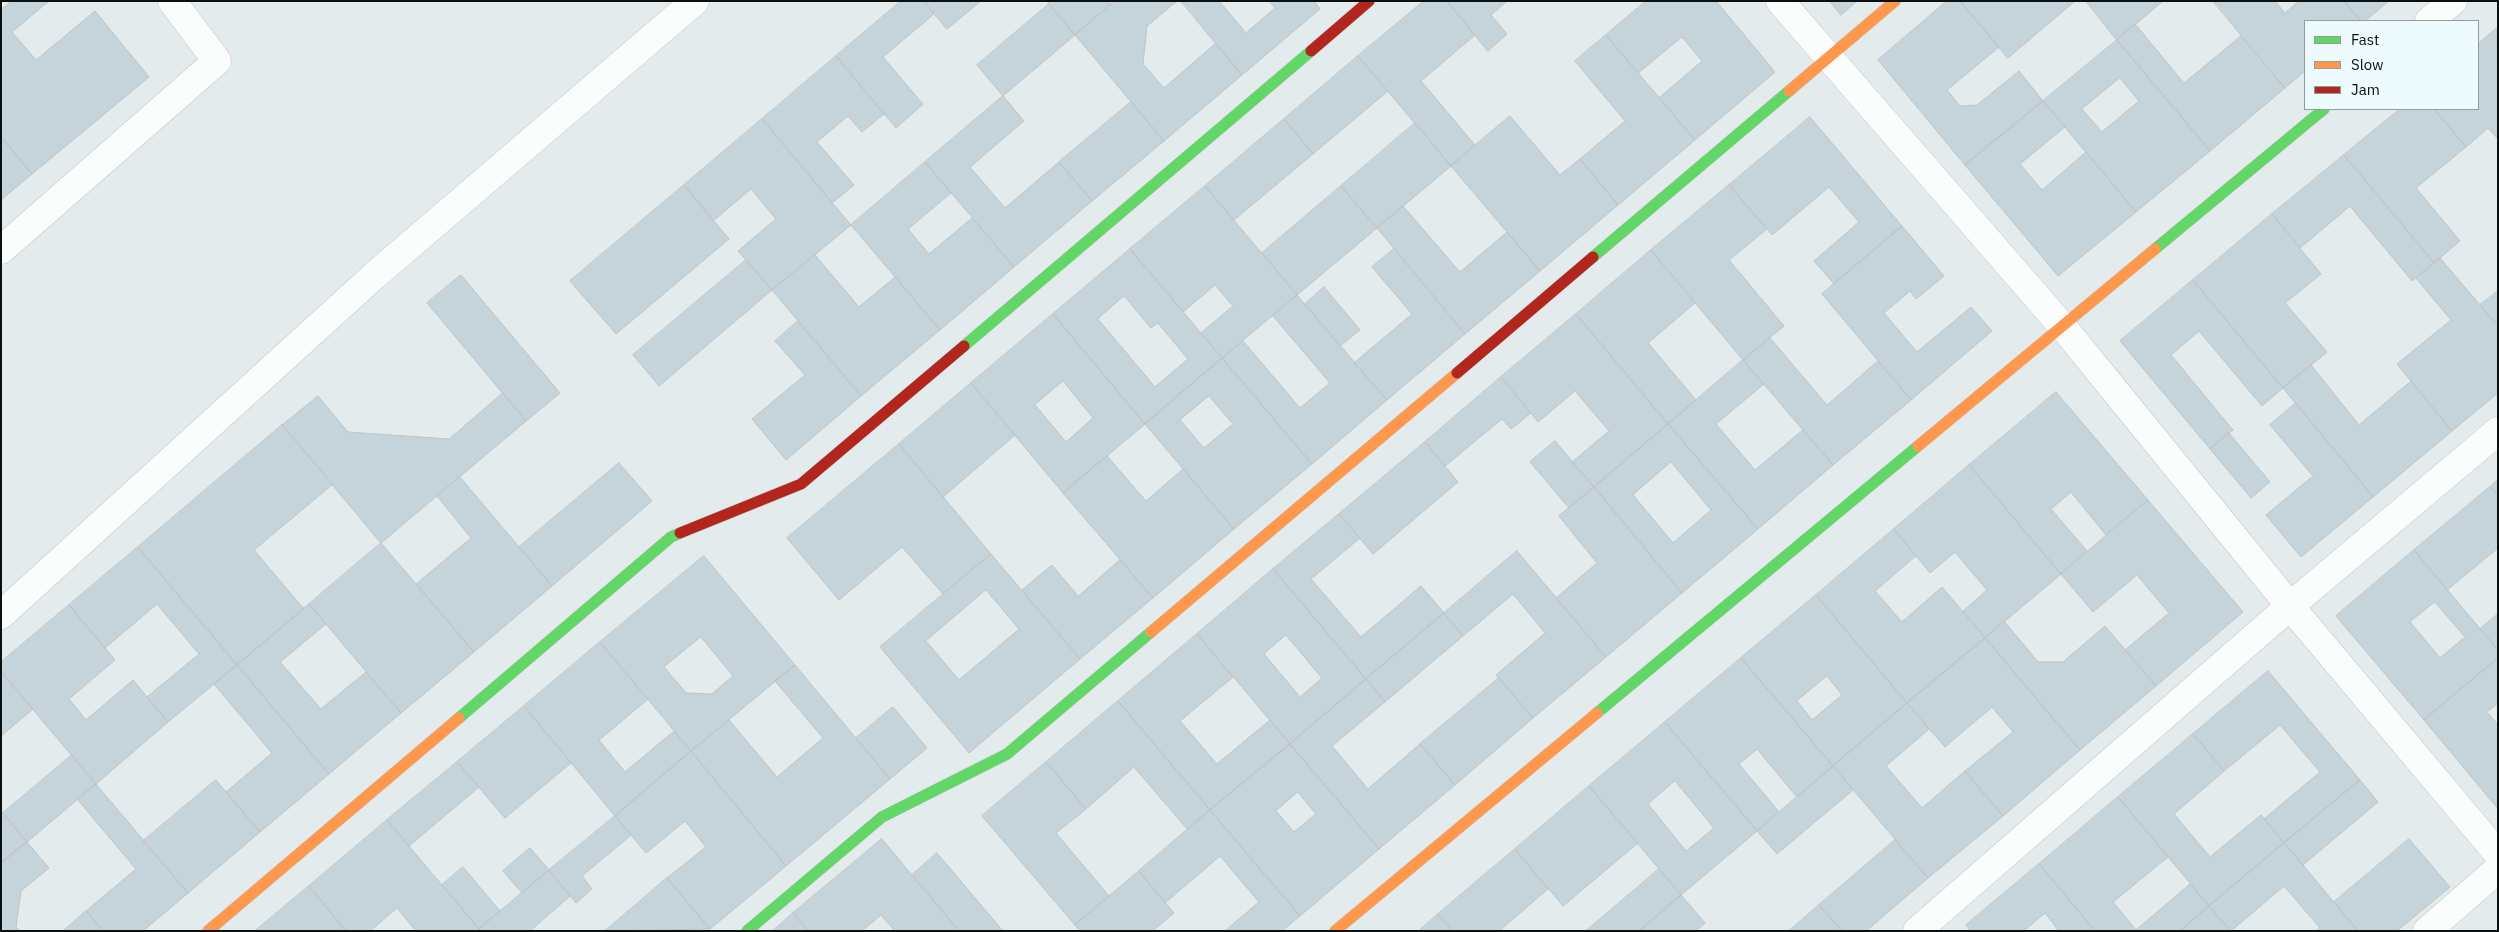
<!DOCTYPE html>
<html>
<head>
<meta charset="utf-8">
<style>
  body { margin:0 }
  #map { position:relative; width:2499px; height:932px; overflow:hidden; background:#e4ebec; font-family:"IBM Plex Sans",sans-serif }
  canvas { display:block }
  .frame { position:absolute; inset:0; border:2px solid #0a0f0f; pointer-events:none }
  .legend { position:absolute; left:2304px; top:20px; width:175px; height:90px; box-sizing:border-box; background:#edfbfe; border:1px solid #929d9e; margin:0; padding:6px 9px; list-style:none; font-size:15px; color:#0a0f0f }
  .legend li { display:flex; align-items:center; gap:10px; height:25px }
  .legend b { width:25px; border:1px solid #929d9e }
</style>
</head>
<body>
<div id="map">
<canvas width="2499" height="932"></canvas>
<div class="frame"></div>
<ul class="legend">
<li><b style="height:6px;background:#63d668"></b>Fast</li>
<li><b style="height:6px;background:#ff974d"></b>Slow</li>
<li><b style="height:6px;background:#b3261e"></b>Jam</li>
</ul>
</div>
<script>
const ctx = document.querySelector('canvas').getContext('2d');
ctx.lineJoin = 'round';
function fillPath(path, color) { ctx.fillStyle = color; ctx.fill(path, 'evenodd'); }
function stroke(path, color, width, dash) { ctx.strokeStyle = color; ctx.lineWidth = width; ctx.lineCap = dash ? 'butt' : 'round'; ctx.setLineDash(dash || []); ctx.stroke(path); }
const building = new Path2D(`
  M12 1H49L12 32 36 60 95 11 149 77 32 174 1 137V10Z
  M901 1H924L934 14 883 57 923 104 896 128 836 56Z
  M924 1H981L947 29Z
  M1047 1H1109L1111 4 1075 35Z
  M1115 1H1177L1147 26 1143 64 1164 88 1216 43 1242 75 1164 141 1075 35Z
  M1181 1H1219L1246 33 1275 8 1269 1H1314L1320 9 1242 75Z
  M1424 1H1447L1475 35 1421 81 1475 145 1451 166 1358 56Z
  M1447 1H1507L1491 15 1507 34 1488 51Z
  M1646 1H1716L1775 72 1695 140 1659 98 1702 61 1682 37 1638 73 1606 35Z
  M1830 1H1857L1841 15Z
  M1947 1H1960L1999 47 1947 90 1960 106 1977 105 2019 71 2043 101 1965 165 1878 60Z
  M1960 1H2075L2008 58Z
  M2086 1H2163L2117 40Z
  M2213 1H2275L2285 13 2299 1H2344L2361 21H2305V71L2285 88Z
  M2344 1H2389L2365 21H2361Z
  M1049 4 1075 35 1003 96 977 65Z
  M2135 24 2184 83 2241 36 2285 88 2210 151 2117 40Z
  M2497 28 2498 139 2488 128 2466 147 2434 109H2478V44Z
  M1606 35 1695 140 1618 205 1580 159 1625 121 1575 61Z
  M2117 40 2210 151 2136 212 2043 101ZM2120 78 2139 101 2102 132 2082 109Z
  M836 56 884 114 862 132 848 116 817 142 854 185 832 203 762 119Z
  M1358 56 1388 91 1313 154 1284 119Z
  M1003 96 1024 121 970 167 1005 208 1059 162 1092 201 1014 267 925 162Z
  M2043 101 2065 127 2020 164 2042 190 2086 152 2136 212 2058 276 1965 165Z
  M1131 102 1164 141 1092 201 1059 162Z
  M2400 109H2434L2466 147 2416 188 2460 241 2434 263 2344 155Z
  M1510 116 1560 175 1580 159 1618 205 1540 271 1451 166Z
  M1810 117 1902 226 1834 284 1814 261 1859 222 1829 187 1772 235 1729 185Z
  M762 119 851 225 772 290 738 251 776 219 751 189 713 221 684 185Z
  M1284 119 1313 154 1234 220 1205 186Z
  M1415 123 1451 166 1377 228 1341 186Z
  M1 137 32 174 1 200Z
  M2344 155 2434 263 2412 281 2350 206 2300 248 2272 214Z
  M925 162 951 193 908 229 929 254 972 218 1014 267 940 330 851 225Z
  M684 185 729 239 616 334 570 281Z
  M1729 185 1767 229 1729 260 1784 326 1743 360 1651 250Z
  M1205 186 1297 295 1222 358 1201 333 1233 306 1215 285 1183 312 1130 249Z
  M1341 186 1377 228 1297 295 1262 253Z
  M1403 206 1460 272 1507 232 1540 271 1465 334 1377 228Z
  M2272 214 2321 274 2285 303 2327 352 2283 388 2193 280Z
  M1902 226 1944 276 1916 299 1910 291 1884 313 1917 352 1971 307 1992 331 1911 400 1822 294Z
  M1130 249 1222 358 1145 424 1053 314ZM1124 296 1151 328 1158 323 1188 359 1155 387 1098 319Z
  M1394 249 1465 334 1387 400 1354 363 1412 314 1372 267Z
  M1651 250 1695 303 1648 343 1696 400 1668 424 1576 314Z
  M815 255 859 307 895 277 940 330 861 396 772 290Z
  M2440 258 2498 326V393L2452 431 2397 364 2451 320 2416 278Z
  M746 260 772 290 659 386 633 355Z
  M461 275 560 393 526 421 427 303Z
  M2193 280 2283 388 2262 406 2199 331 2171 355 2233 430 2210 449 2120 341Z
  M1324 287 1360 330 1340 346 1305 304Z
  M2498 291V326L2480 305Z
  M1297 295 1387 400 1312 464 1222 358 1243 341 1300 408 1330 383 1273 316Z
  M1053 314 1145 424 1063 493 971 383ZM1063 381 1093 418 1066 442 1035 405Z
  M1576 314 1668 424 1594 487 1572 462 1609 431 1575 391 1538 422 1501 377Z
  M798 321 861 396 786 460 752 419 805 375 775 341Z
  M1770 338 1827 405 1878 361 1911 400 1833 465 1743 360Z
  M1222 358 1312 464 1234 529 1145 424ZM1209 396 1233 424 1204 448 1180 420Z
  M1743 360 1764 384 1716 424 1755 470 1803 430 1833 465 1758 529 1668 424Z
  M2311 365 2359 425 2411 381 2452 431 2373 497 2283 388Z
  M1501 377 1531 413 1511 429 1502 419 1445 466 1425 442Z
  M971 383 1015 435 943 497 899 444Z
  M2056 392 2148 500 2106 535 2071 492 2051 509 2087 551 2061 574 1969 465Z
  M503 393 526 421 381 543 282 425 318 396 348 432 449 439Z
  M2296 403 2373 497 2301 557 2266 515 2313 476 2270 425Z
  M1668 424 1758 529 1682 593 1594 487ZM1671 462 1711 510 1673 543 1633 495Z
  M282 425 333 484 254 550 304 609 237 665 138 547Z
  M2229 433 2270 482 2251 498 2210 449Z
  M1555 441 1594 487 1569 508 1530 462Z
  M1425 442 1458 482 1373 554 1339 514Z
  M899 444 991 554 943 594 902 547 839 600 787 538Z
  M1107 456 1146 501 1183 469 1234 529 1153 598 1063 493Z
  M619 463 652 501 552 586 519 547Z
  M1969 465 2061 574 1985 638 1963 611 1987 590 1955 552 1930 573 1894 529Z
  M460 477 552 586 474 652 416 584 471 538 437 496Z
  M2498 480V496L2490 487Z
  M1594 487 1682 593 1606 657 1556 598 1597 563 1559 516Z
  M2490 487 2498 496V548L2447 590 2414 550Z
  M2148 500 2243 612 2156 686 2125 650 2169 613 2137 575 2093 612 2061 574Z
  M1339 514 1360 538 1311 579 1361 637 1421 586 1444 613 1366 679 1273 569Z
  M1894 529 1916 556 1875 591 1902 622 1942 587 1985 638 1907 703 1816 595Z
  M381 543 474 652 401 713 309 604Z
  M138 547 237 665 168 722 147 697 199 654 157 604 105 648 69 605Z
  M2414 550 2498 650V658L2424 720 2336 616ZM2435 602 2465 637 2440 658 2410 622Z
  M1517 551 1606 657 1533 718 1496 675 1545 633 1513 594 1463 636 1444 613Z
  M991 554 1080 659 969 753 880 647ZM986 590 1019 629 959 680 926 641Z
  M704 556 795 665 691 751 600 642ZM701 637 733 676 712 694 686 693 664 667Z
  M1120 560 1153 598 1080 659 1022 590 1052 565 1078 596Z
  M1273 569 1366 679 1290 744 1197 634ZM1286 635 1322 678 1300 697 1264 654Z
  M1816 595 1907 703 1833 766 1741 658ZM1827 676 1842 695 1812 720 1797 701Z
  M309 604 326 624 280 662 321 709 366 672 401 713 329 774 237 665Z
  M69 605 115 660 69 699 86 720 133 680 168 722 96 784 1 672V662Z
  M1444 613 1463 636 1385 702 1366 679Z
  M2498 614V650L2480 629Z
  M2004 621 2038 662H2063L2105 626 2156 686 2080 750 1985 638Z
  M1197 634 1233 677 1180 721 1217 764 1270 720 1290 744 1210 810 1118 701Z
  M1985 638 2080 750 2003 816 1965 771 2013 732 1992 707 1945 747 1907 703Z
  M600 642 648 699 599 740 625 772 674 731 691 751 615 816 524 706Z
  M1741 658 1833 766 1797 797 1757 749 1739 764 1779 812 1757 831 1665 722Z
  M2498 658V703L2487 712 2498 725V809L2424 720Z
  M237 665 329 774 260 832 226 792 272 753 214 684Z
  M795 665 890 779 786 866 691 751 729 720 777 777 823 738 775 681Z
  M2268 671 2360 780 2284 843 2264 819 2320 772 2280 725 2224 771 2193 734Z
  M1 672 33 709 1 736Z
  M1499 678 1533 718 1455 785 1420 744Z
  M1366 679 1385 702 1332 746 1368 789 1420 744 1455 785 1379 849 1290 744Z
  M1118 701 1210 810 1188 830 1134 767 1086 809 1046 762Z
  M1907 703 1929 729 1886 766 1922 808 1965 771 2003 816 1928 878 1833 766Z
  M524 706 571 763 505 818 457 762Z
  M893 707 927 748 890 779 856 738Z
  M1665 722 1757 831 1681 895 1589 786ZM1675 781 1714 828 1686 851 1648 804Z
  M2193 734 2224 771 2174 814 2210 857 2261 815 2284 843 2209 906 2118 797Z
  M1290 744 1379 849 1300 916 1210 810ZM1298 792 1316 814 1294 832 1276 811Z
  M691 751 786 866 710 929 667 878 706 847 685 821 646 853 615 816Z
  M72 755 96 784 27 842 3 813Z
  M457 762 479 787 409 846 387 820Z
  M1046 762 1086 809 1056 833 1109 896 1075 925 982 816Z
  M1833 766 1853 790 1777 854 1757 831Z
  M216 780 260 832 188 893 143 841Z
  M2360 780 2378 802 2303 865 2284 843Z
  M96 784 188 893 143 931H103L86 911 136 869 77 799Z
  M1589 786 1638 843 1563 906 1515 849Z
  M2118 797 2168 857 2113 902 2136 930 2190 884 2209 906 2180 931H2095L2039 864Z
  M1210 810 1300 916 1282 931H1225L1259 902 1220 856 1165 903 1139 871Z
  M1 811 27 842 1 863Z
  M615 816 631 835 582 876 592 889 576 903 549 870Z
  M387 820 479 929 477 931H416L397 908 370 931H346L309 886Z
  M882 839 912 875 959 931H895L881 915 862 931H808L793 913Z
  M2409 839 2450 887 2397 931H2358L2334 902Z
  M1895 840 1928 878 1866 931H1842L1819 905Z
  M27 842 49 868 21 891 16 927 20 931H1V863Z
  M2284 843 2303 865 2358 931H2316L2320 928 2284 886 2231 931 2209 906Z
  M530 848 549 870 522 893 503 871Z
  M1515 849 1548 889 1499 931H1452L1438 914Z
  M937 853 1003 931H959L912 875Z
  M2039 864 2095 931H2059L2045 913 2024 931H1971L1966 925Z
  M463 867 500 911 479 929 442 885Z
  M1659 869 1681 895 1639 931H1586Z
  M549 870 570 896 530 931H480L479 929Z
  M1139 871 1174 913 1153 931H1080L1075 925Z
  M667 878 710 929 605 931Z
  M309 886 346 931H255Z
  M1681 895 1705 923 1696 931H1639Z
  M1819 905 1842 931H1789Z
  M2209 906 2230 931H2180Z
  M86 911 103 931H63Z
  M793 913 808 931H773Z
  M1438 914 1452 931H1419Z`);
const street = new Path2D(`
  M1780 1 2063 327 2290 606 2498 854
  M2429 21 2453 1
  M1 250 217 61 172 1
  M1 615 375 275 695 1
  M1917 931 2290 606 2498 431
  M2427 931 2498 869`);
const fast = new Path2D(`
  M2155 249 2324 109
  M1593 257 1789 91
  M964 346 1311 51
  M1597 713 1918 446
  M459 718 671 537 680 533
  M747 931 882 817 1007 754 1151 632`);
const slow = new Path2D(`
  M1789 91 1895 1
  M1918 446 2155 249
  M1151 632 1457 373
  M208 931 459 718
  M1335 931 1597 713`);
const jam = new Path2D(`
  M1311 51 1369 1
  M1457 373 1593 257
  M680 533 801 484 964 346`);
fillPath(building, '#c5d3db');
stroke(building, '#bfc3c6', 1);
stroke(street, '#c2c8c8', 29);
stroke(fast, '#c2c8c8', 12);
stroke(slow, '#c2c8c8', 12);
stroke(jam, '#c2c8c8', 12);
stroke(street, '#fbfcfc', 28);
stroke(fast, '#63d668', 11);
stroke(slow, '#ff974d', 11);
stroke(jam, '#b3261e', 11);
</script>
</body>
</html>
